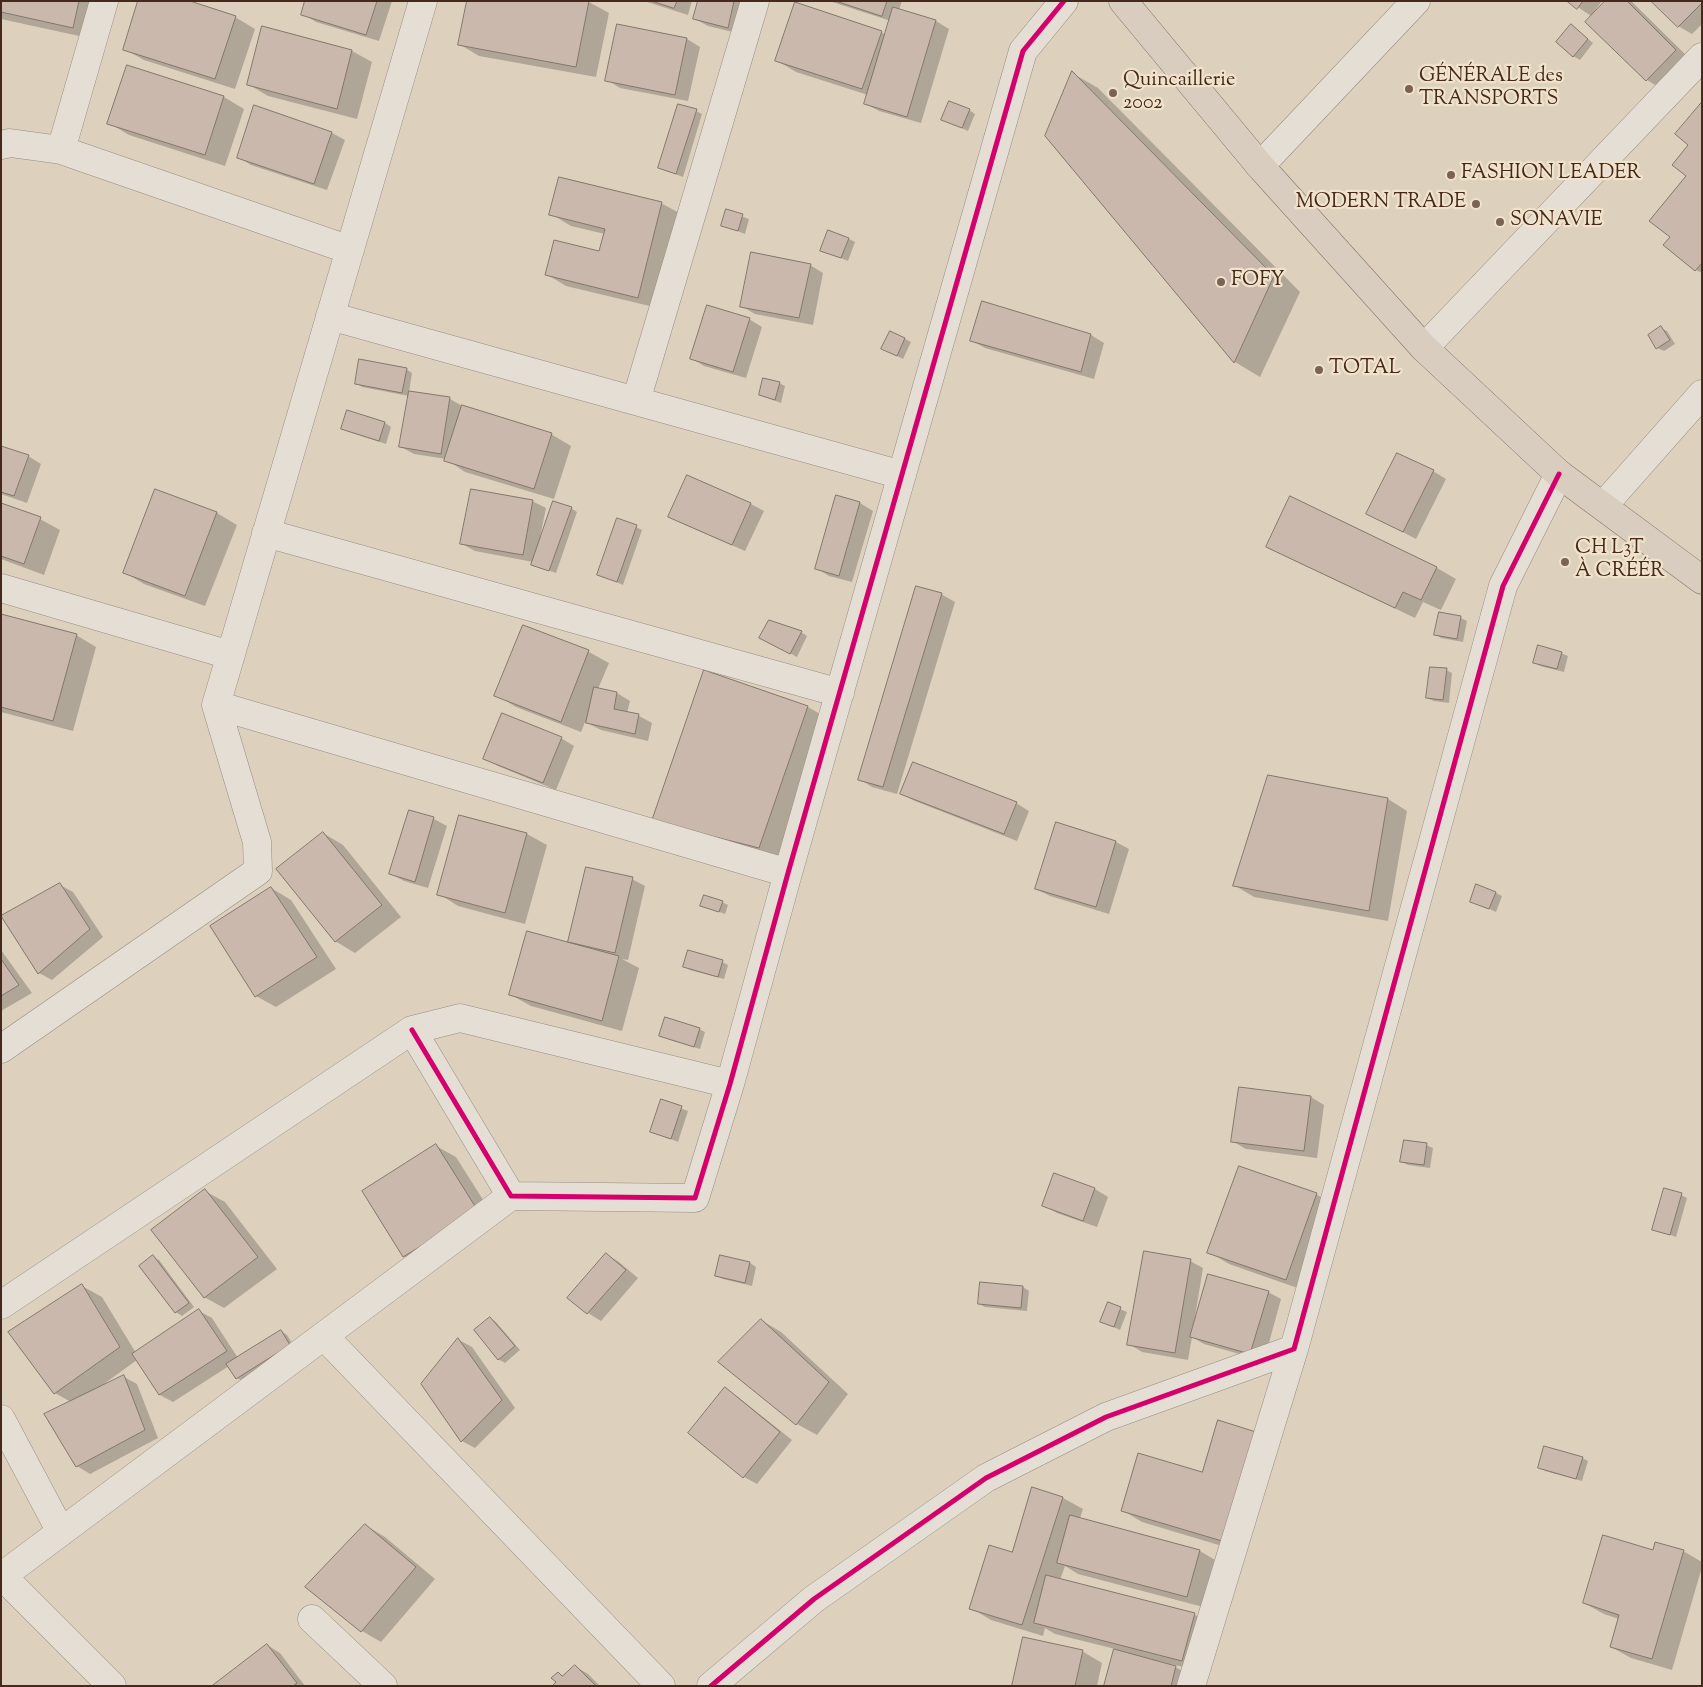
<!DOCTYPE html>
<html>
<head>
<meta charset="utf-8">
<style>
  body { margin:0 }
  #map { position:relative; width:1703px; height:1687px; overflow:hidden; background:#ddd0bd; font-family:"Sorts Mill Goudy",serif }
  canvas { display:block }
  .frame { position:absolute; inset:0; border:2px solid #45291c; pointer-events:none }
</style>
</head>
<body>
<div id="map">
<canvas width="1703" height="1687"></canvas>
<div class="frame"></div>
</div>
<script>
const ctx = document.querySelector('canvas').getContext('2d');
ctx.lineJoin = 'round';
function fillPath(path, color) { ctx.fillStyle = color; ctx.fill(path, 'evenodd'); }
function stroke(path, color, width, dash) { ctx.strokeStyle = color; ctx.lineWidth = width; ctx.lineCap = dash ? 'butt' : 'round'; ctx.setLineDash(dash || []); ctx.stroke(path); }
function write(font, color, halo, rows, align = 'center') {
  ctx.font = font + ' "Sorts Mill Goudy",serif'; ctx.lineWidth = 4.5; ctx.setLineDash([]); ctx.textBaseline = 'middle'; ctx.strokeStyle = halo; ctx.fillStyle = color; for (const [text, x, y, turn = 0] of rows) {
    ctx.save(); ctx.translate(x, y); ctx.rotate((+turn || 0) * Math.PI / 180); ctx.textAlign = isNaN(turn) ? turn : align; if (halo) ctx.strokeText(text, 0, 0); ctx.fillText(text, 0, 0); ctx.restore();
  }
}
const shadow = new Path2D(`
  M1 1H102L93 39 1 19Z
  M307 1H392L379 41 316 22 303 14Z
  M644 1H692L688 15Z
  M699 1H749L741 34 708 26 695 19Z
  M829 1H902L899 10 936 21 949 29 921 123 879 111 866 104 868 95 796 72 776 60 881 32 886 35 891 21Z
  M1569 1H1602L1591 16Z
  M1607 1H1631L1689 58 1660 88 1647 80Z
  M1702 1V24L1692 34 1678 26Z
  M589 2 609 13 596 77 479 56 459 44Z
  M235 17 255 29 235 89 144 60 124 49Z
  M263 28 352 51 372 62 357 119 268 96 248 84Z
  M1577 30 1593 43 1580 60 1573 56Z
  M687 39 700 47 688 101 620 88 607 80Z
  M127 67 224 97 244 109 225 166 129 135 109 123Z
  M1072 73 1098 88 1300 292 1260 377 1235 362 1047 135Z
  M1702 104V273L1696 270 1671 237 1688 176 1690 145Z
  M969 110 975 114 968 131 943 120Z
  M696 111 702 114 683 177 659 168Z
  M332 133 345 140 327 190 251 165 238 157Z
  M661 203 681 214 658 308 566 286 546 274 600 252 605 234 571 226 551 214Z
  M727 211 749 219 745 234 722 225Z
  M849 239 855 242 848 261 821 250Z
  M810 265 823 273 813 325 755 314 741 306Z
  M983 303 1091 335 1104 343 1094 379 985 348 972 341Z
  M749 319 762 327 746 378 704 366 691 358Z
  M1661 328 1667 331 1675 344 1664 351 1657 348Z
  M905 339 911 342 903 359 889 352Z
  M406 369 412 373 409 392 450 399 464 407 551 434 571 446 554 499 465 472 446 459 414 454 401 447 409 396 362 387 356 383Z
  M779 383 785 386 781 403 760 395Z
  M348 411 385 423 391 427 386 444 349 432 343 428Z
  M1 447 28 456 41 464 27 503 1 494Z
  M1433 471 1446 479 1416 539 1368 514Z
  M156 490 217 513 237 525 205 606 144 584 124 572Z
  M836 497 860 503 873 511 852 582 829 576 816 568Z
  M532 501 546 508 540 537H542L571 508 577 512 556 573 539 567 533 562 475 551 462 544Z
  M1 504 40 519 60 530 44 575 1 559Z
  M751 504 764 511 745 551 683 524 670 516Z
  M636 527 642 530 623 585 598 574Z
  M1267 546 1437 568 1456 579 1441 610 1423 602 1415 618 1287 557Z
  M941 594 955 602 897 794 872 787 859 779Z
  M1440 614 1461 618 1467 621 1463 642 1441 638 1435 634Z
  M1 615 76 635 96 647 73 731 1 712Z
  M524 626 589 652 609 663 598 689 617 693 630 701 627 713 639 716 652 723 648 741 601 730 585 722 581 732 516 707 496 695Z
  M801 632 807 636 797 657 761 637Z
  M1561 653 1568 656 1564 672 1540 666 1534 662Z
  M1446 670 1452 673 1449 703 1434 701 1427 698Z
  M705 672 808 707 834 722 786 862 679 836Z
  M561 738 574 746 556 790 498 766 485 758Z
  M902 794 1016 803 1029 811 1017 841 915 801Z
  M1388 799 1407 811 1388 921 1254 897 1234 885Z
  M410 811 434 819 447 826 428 888 404 881 391 874Z
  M460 816 527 834 547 845 525 924 458 906 439 894Z
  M1056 824 1116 842 1129 849 1109 914 1050 896 1036 889Z
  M323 833 343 845 401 917 355 953 335 941Z
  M587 868 632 879 645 886 628 960 622 959 639 968 622 1031 531 1006 511 995 569 943Z
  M60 885 73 892 103 937 52 980 39 973Z
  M271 888 291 900 336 969 276 1007 256 996Z
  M1496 893 1502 896 1496 912 1471 901Z
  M722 902 728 905 725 914 701 905Z
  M1 950 32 993 1 1011Z
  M722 962 728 965 724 979 690 970 684 966Z
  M699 1029 705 1032 700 1049 667 1039 660 1036Z
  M1240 1088 1311 1097 1324 1105 1317 1158 1246 1149 1232 1141Z
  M661 1101 688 1111 678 1142 651 1131Z
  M1426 1145 1433 1148 1430 1168 1408 1165 1402 1162Z
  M436 1146 456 1157 497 1222 423 1268 403 1256Z
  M1055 1175 1095 1189 1108 1197 1097 1227 1057 1213 1043 1205Z
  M205 1191 225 1202 277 1269 224 1308 204 1297Z
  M1316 1194 1336 1206 1306 1291 1229 1264 1209 1252Z
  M1681 1195 1687 1198 1676 1237 1654 1229Z
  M606 1254 619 1262 638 1278 601 1321 588 1313 569 1297Z
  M153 1257 159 1260 194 1307 182 1316 176 1312Z
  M721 1257 750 1263 756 1267 752 1286 723 1279 717 1276Z
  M1190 1261 1203 1268 1195 1317 1268 1292 1281 1299 1264 1361 1204 1344 1192 1337 1188 1360 1142 1352 1129 1344Z
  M82 1286 102 1297 136 1353 199 1311 212 1318 238 1358 281 1331 287 1335 295 1348 243 1381 237 1378 229 1366 173 1402 160 1395 137 1360 101 1386V1387L124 1377 137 1384 158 1438 90 1474 77 1466 71 1402 55 1393Z
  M1023 1287 1029 1291 1027 1311 985 1307 979 1304Z
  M1108 1304 1127 1312 1120 1330 1102 1322Z
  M490 1318 496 1322 520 1350 505 1363 498 1359Z
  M761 1320 781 1332 848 1394 817 1435 797 1424Z
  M459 1340 472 1347 515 1408 475 1448 462 1441Z
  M725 1389 738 1397 792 1440 757 1484 744 1477Z
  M1139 1454 1242 1552 1142 1522 1122 1510Z
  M1582 1458 1588 1461 1582 1481 1545 1471 1539 1467Z
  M1033 1489 1063 1498 1083 1509 1080 1518 1200 1551 1220 1563 1207 1608 1078 1574 1065 1566 1060 1580 1195 1615 1214 1626 1202 1671 1170 1664 1195 1678 1193 1686H1105L1115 1649 1055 1634 1045 1628 1043 1636 991 1620 971 1608 1013 1554Z
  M365 1525 385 1537 435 1579 381 1642 362 1631Z
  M1654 1551H1683L1702 1562V1567L1672 1670 1631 1658 1611 1647 1619 1619 1604 1614 1584 1603Z
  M267 1645 280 1653 305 1686H214Z
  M1082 1651 1102 1663 1097 1686H1014Z
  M575 1666 588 1674 600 1686H554L558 1682V1673L564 1676Z`);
const building = new Path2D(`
  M1 1H79L73 28 1 12Z
  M138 1H190L236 16 215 79 123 50Z
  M305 1H377L366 35 301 15Z
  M467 1H589L576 67 458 45Z
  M652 1H677L674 8Z
  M698 1H734L728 28 693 19Z
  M836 1H887L882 16Z
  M1567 1H1583L1577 9Z
  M1605 1H1627L1676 50 1646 81 1585 22Z
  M1651 1H1702V3L1678 27Z
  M795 2 882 31 862 89 775 61Z
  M893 7 936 20 907 117 864 104Z
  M617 24 687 38 675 95 605 81Z
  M1571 24 1588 39 1573 57 1556 42Z
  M262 26 352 50 337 109 247 85Z
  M127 65 224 96 205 155 107 124Z
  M1072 71 1274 276 1234 363 1045 136Z
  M949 101 970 109 962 128 941 120Z
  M1702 102V263L1695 271 1663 245 1670 237 1649 221 1686 176 1672 165 1688 145 1675 134Z
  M678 104 697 109 676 174 658 168Z
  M254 105 332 132 314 184 237 158Z
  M559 177 662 202 638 298 545 275 554 240 599 251 605 229 549 215Z
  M726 209 743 214 738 231 721 226Z
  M828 230 849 238 841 258 820 251Z
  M751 252 811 264 799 318 740 307Z
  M982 301 1091 334 1081 372 970 341Z
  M707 305 750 318 733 372 690 359Z
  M1661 326 1670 340 1656 349 1648 335Z
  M890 331 905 338 897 356 881 349Z
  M359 359 407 368 402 393 355 384Z
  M763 378 780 382 775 400 759 395Z
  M409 391 450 397 441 454 399 447Z
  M462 405 552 433 534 489 444 461Z
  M347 410 385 422 379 441 341 429Z
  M1 446 29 455 14 496 1 492Z
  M1397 453 1434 470 1403 532 1366 514Z
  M687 475 751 503 732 545 668 517Z
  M155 489 217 512 185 596 123 573Z
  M471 489 533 500 523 555 460 544Z
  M836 495 860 502 839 576 815 569Z
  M1290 496 1437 567 1421 600 1403 592 1395 608 1266 547Z
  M553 501 572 507 549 571 531 565Z
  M1 503 41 517 24 564 1 556Z
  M617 518 637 525 617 582 597 575Z
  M916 586 942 593 883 787 858 780Z
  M1439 612 1461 616 1457 639 1434 635Z
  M1 614 77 634 53 721 1 707Z
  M769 620 802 631 790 654 759 638Z
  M523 625 589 650 561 722 494 696Z
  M1538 645 1562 652 1557 669 1533 663Z
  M1430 667 1447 668 1443 700 1426 698Z
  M704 670 808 706 759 848 652 821Z
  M594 687 617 692 614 709 639 714 635 734 586 723Z
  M502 713 562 737 543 783 483 759Z
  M913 762 1017 802 1004 834 900 794Z
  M1268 775 1388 798 1369 911 1233 886Z
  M409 810 434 817 415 882 389 874Z
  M459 815 527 833 505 913 437 895Z
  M1056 822 1116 841 1096 907 1035 889Z
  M323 832 382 905 335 942 276 869Z
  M586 867 633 877 615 953 568 942Z
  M60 883 90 929 38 974 1 916Z
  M1476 884 1496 892 1489 909 1470 902Z
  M271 887 317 957 255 997 210 926Z
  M704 895 723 901 719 912 700 906Z
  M527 931 619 956 602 1021 509 995Z
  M688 950 723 960 718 977 683 967Z
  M1 959 19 985 1 996Z
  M665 1017 700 1028 694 1047 659 1036Z
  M1239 1087 1311 1096 1304 1151 1231 1142Z
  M661 1099 682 1106 671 1139 650 1132Z
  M1404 1140 1427 1143 1424 1165 1400 1162Z
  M436 1144 478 1211 403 1257 362 1191Z
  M1239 1166 1317 1193 1286 1280 1207 1253Z
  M1054 1173 1095 1188 1083 1221 1042 1206Z
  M1664 1188 1682 1193 1670 1235 1652 1230Z
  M205 1189 258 1257 204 1298 151 1230Z
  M1144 1251 1191 1259 1175 1353 1127 1345Z
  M606 1253 626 1270 587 1314 567 1298Z
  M153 1255 189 1303 175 1313 139 1266Z
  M720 1255 750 1262 745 1283 715 1276Z
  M1208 1274 1269 1291 1250 1354 1190 1337Z
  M980 1282 1023 1286 1021 1308 978 1304Z
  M82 1284 120 1347 54 1394 8 1332Z
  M1108 1302 1121 1307 1114 1327 1100 1322Z
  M199 1309 227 1351 159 1395 132 1354Z
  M490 1317 515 1346 498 1360 474 1330Z
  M761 1319 829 1382 796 1425 718 1362Z
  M281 1330 290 1345 236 1379 226 1364Z
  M458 1338 502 1400 461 1442 421 1384Z
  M124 1375 145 1430 76 1467 44 1414Z
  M725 1387 780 1432 743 1478 688 1433Z
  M1218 1420 1256 1432 1222 1541 1121 1511 1138 1453 1202 1472Z
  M1544 1446 1583 1457 1576 1479 1538 1468Z
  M1032 1487 1063 1497 1022 1625 969 1609 989 1545 1012 1552Z
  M1070 1515 1200 1550 1187 1597 1057 1563Z
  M365 1524 416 1567 361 1632 305 1587Z
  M1603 1535 1653 1550 1655 1542 1684 1550 1652 1659 1610 1647 1619 1615 1583 1603Z
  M1046 1575 1195 1613 1182 1661 1034 1623Z
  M1023 1637 1083 1650 1075 1686H1012Z
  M267 1644 297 1683 293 1686H212Z
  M1114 1649 1176 1666 1171 1686H1104Z
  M575 1665 596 1686H552L556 1682 551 1678 558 1672 562 1676Z`);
const street = new Path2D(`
  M1 145 10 143 61 150 350 250
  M61 150 104 1
  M1260 166 1416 1
  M330 316 902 475
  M1424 348 1702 57
  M636 401 755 1
  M1603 506 1702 394
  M266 533 840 693
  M1 588 230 655
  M216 705 788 873
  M412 1030 511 1196 695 1198 730 1084 788 873 1023 51 1064 1
  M1 1049 258 871 257 842 216 705 423 1
  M1 1305 412 1030 460 1018 730 1084
  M324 1336 661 1686
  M1 1419 61 1532
  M312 1619 383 1686
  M112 1686 2 1576 511 1196
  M711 1686 814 1599 986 1478 1106 1417 1294 1349 1503 586 1559 474
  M1191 1686 1294 1349`);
const primary = new Path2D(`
  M1123 1 1260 166 1424 348 1559 474 1702 580`);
const cycleway = new Path2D(`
  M412 1030 511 1196 695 1198 730 1084 788 873 1023 51 1064 1
  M711 1686 814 1599 986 1478 1106 1417 1294 1349 1503 586 1559 474`);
const markers = [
  [1409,89,5,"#7a6354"],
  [1113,93,5,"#7a6354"],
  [1451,175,5,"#7a6354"],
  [1476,204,5,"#7a6354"],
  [1500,222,5,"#7a6354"],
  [1221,282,5,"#7a6354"],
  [1319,370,5,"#7a6354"],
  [1565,562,5,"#7a6354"]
];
const poiNames = [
  ["GÉNÉRALE des",1419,78],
  ["TRANSPORTS",1419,101],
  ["Quincaillerie",1123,82],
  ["2002",1123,105],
  ["FASHION LEADER",1461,175],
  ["MODERN TRADE",1466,204,"right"],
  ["SONAVIE",1510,222],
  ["FOFY",1231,282],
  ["TOTAL",1329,370],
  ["CH L3T",1575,550],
  ["À CRÉÉR",1575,573]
];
fillPath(shadow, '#0003');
fillPath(building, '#cab8ac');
stroke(building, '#82776c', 1);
stroke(street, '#988d81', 29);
stroke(primary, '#82776c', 29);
stroke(street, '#e4ded4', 28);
stroke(primary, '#d8cdbf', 28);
stroke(cycleway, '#d6006c', 5);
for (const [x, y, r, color] of markers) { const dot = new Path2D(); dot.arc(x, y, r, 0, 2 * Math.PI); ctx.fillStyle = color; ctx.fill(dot); stroke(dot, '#f1e2cc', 2); }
write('20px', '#45291c', '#f1e2cc', poiNames, 'left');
</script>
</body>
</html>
